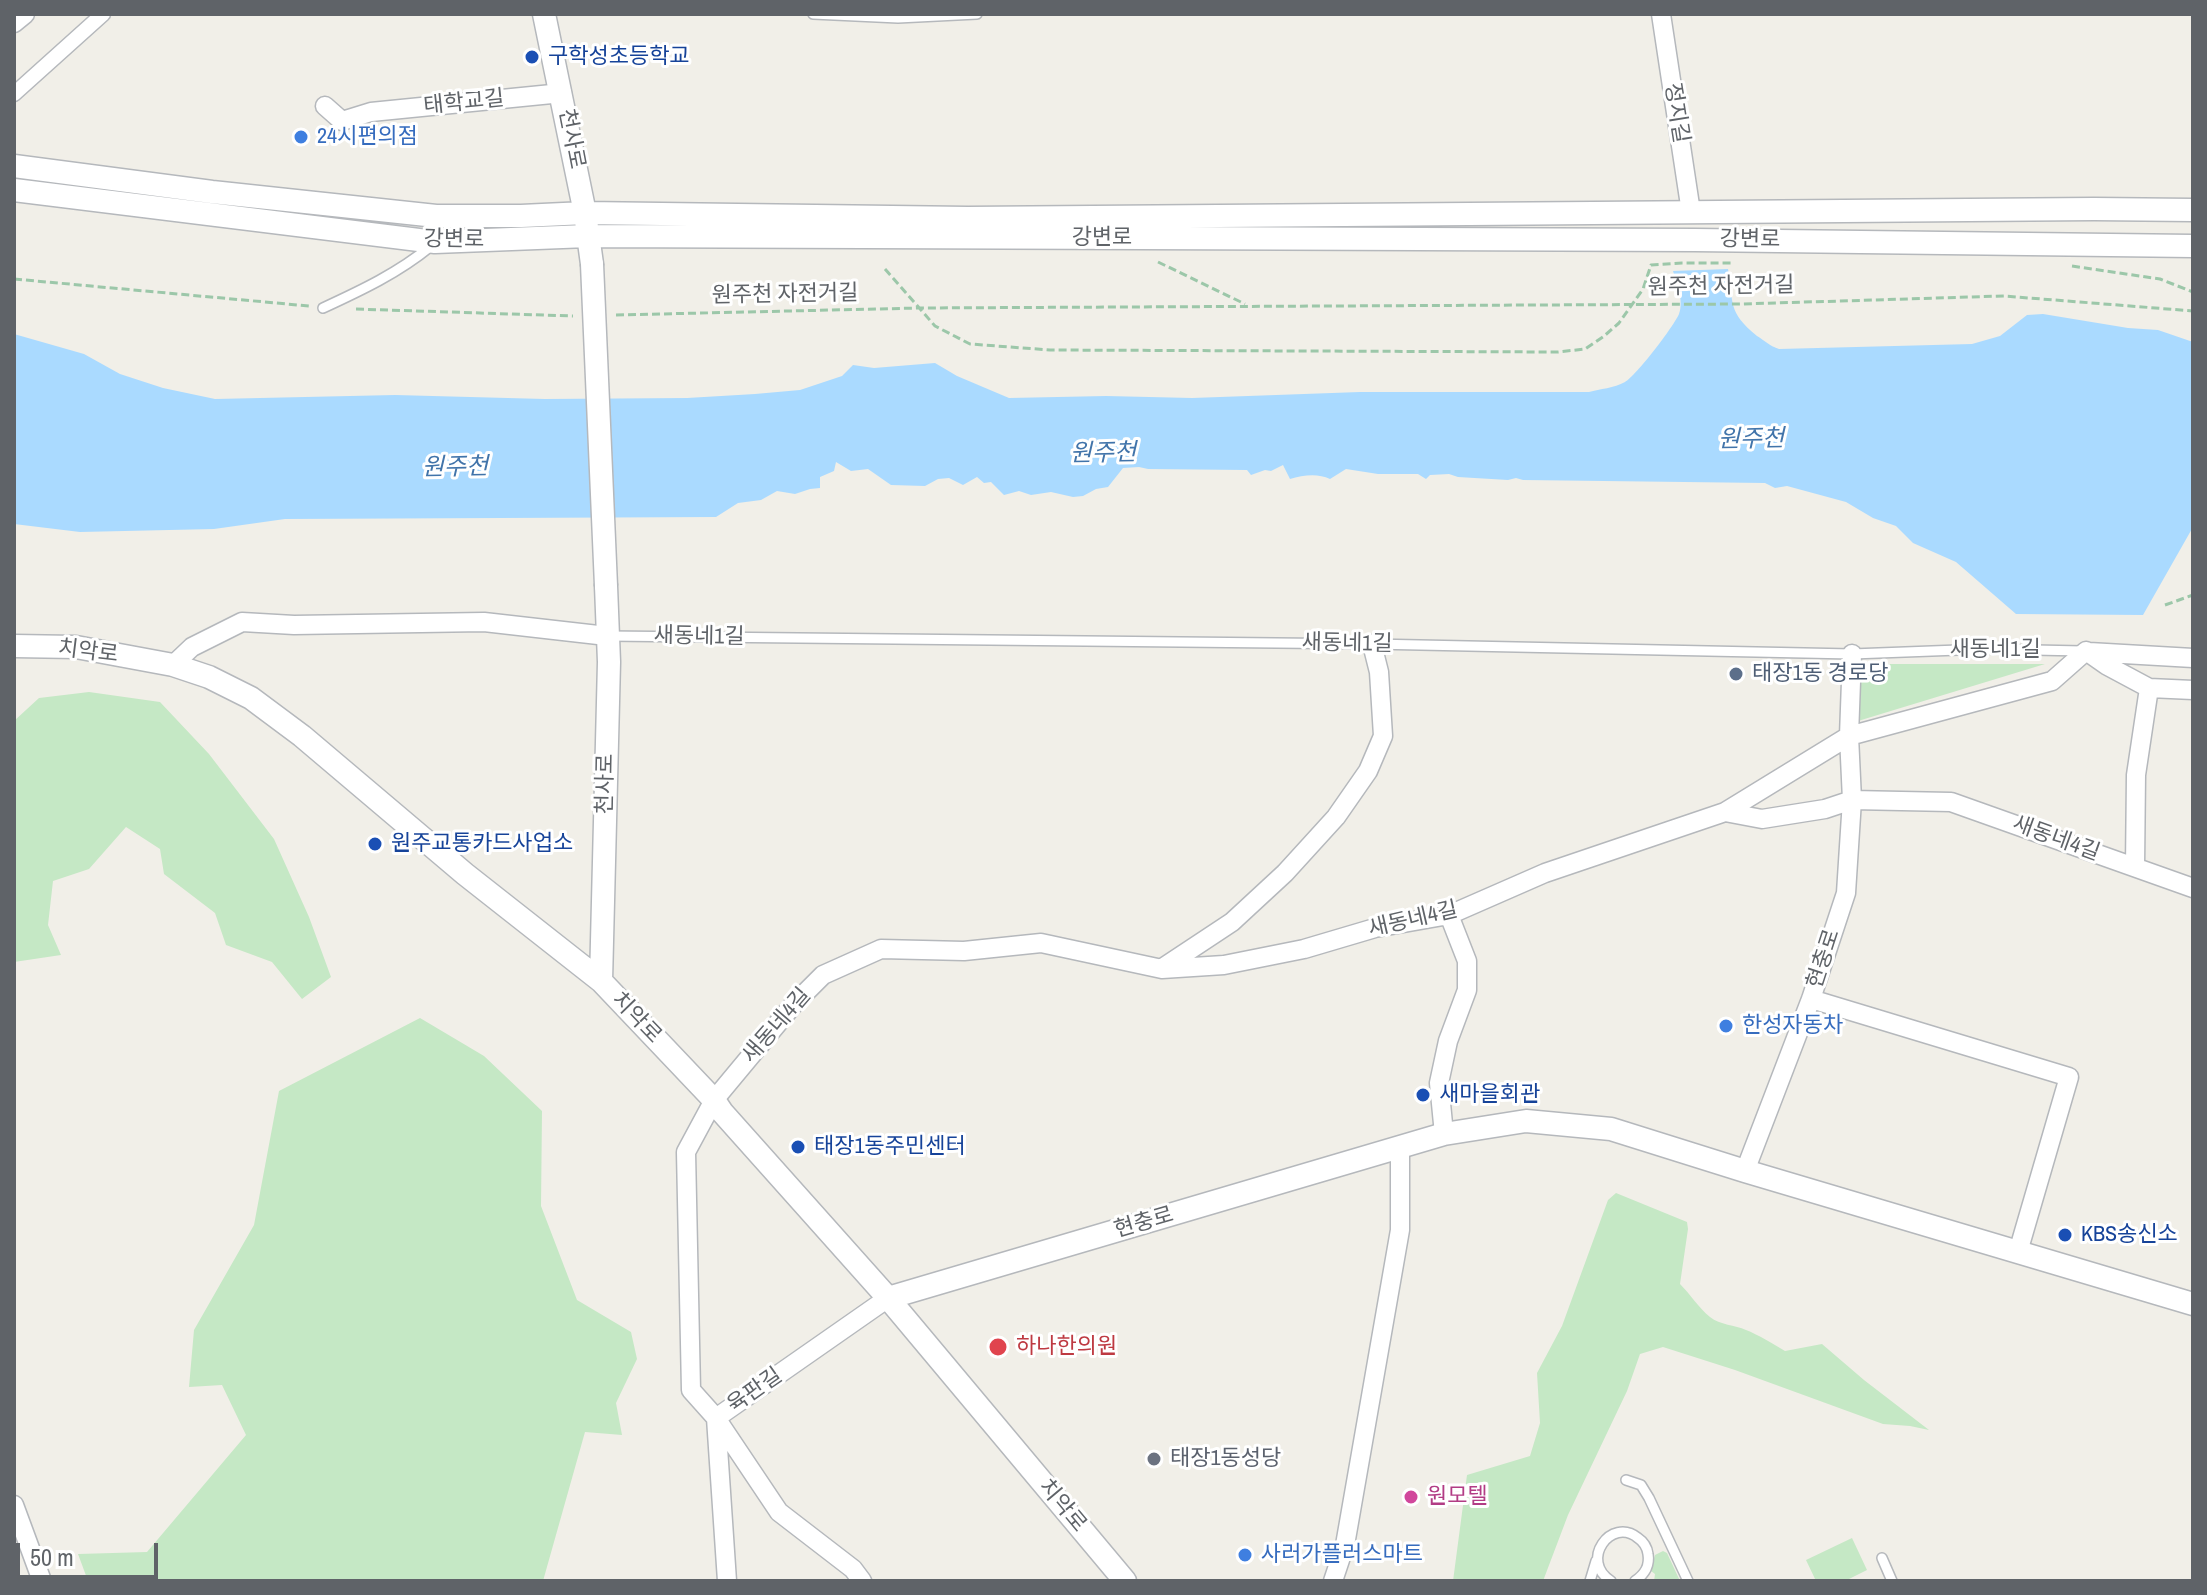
<!DOCTYPE html>
<html>
<head>
<meta charset="utf-8">
<style>
  body { margin:0 }
  #map { position:relative; width:2207px; height:1595px; overflow:hidden; background:#f1efe8; font-family:"Archivo Narrow",sans-serif }
  canvas { display:block }
  .frame { position:absolute; inset:0; border:16px solid #5f6368; pointer-events:none }
  .scale { position:absolute; left:16px; top:1543px; width:142px; height:36px; box-sizing:border-box; border:4px solid #5f6368; border-top:0; padding-left:10px; font-size:24px; line-height:28px; white-space:nowrap; color:#5f6368; -webkit-text-stroke:6px #fff; paint-order:stroke }
</style>
</head>
<body>
<div id="map">
<canvas width="2207" height="1595"></canvas>
<div class="frame"></div>
<div class="scale">50 m</div>
</div>
<script>
const ctx = document.querySelector('canvas').getContext('2d');
ctx.lineJoin = 'round';
function fillPath(path, color) { ctx.fillStyle = color; ctx.fill(path, 'evenodd'); }
function stroke(path, color, width, dash) { ctx.strokeStyle = color; ctx.lineWidth = width; ctx.lineCap = dash ? 'butt' : 'round'; ctx.setLineDash(dash || []); ctx.stroke(path); }
function write(font, color, halo, rows, align = 'center') {
  ctx.font = font + ' "Archivo Narrow","Noto Sans KR",sans-serif'; ctx.lineWidth = 6; ctx.setLineDash([]); ctx.textBaseline = 'middle'; ctx.strokeStyle = halo; ctx.fillStyle = color; for (const [text, x, y, turn = 0] of rows) {
    ctx.save(); ctx.translate(x, y); ctx.rotate((+turn || 0) * Math.PI / 180); ctx.textAlign = isNaN(turn) ? turn : align; if (halo) ctx.strokeText(text, 0, 0); ctx.fillText(text, 0, 0); ctx.restore();
  }
}
const green = new Path2D(`
  M1857 664H2045L1858 721Z
  M89 692 160 702 209 754 274 839 309 917 331 977 302 999 272 962 226 945 215 913 164 874 160 849 126 827 89 869 53 881 48 925 61 955 14 962V721L39 698Z
  M420 1018 484 1056 542 1111 541 1206 577 1300 631 1332 637 1359 616 1403 622 1435 585 1432 543 1581H88L78 1554 147 1552 246 1435 222 1385 189 1387 194 1330 254 1225 279 1091Z
  M1616 1193 1687 1222 1688 1229 1680 1284C1690 1294 1699 1308 1710 1317 1720 1325 1735 1325 1746 1330 1757 1334 1775 1345 1785 1351L1822 1344 1864 1380 1929 1430 1910 1426 1883 1424 1735 1370 1663 1347 1640 1354 1627 1391 1568 1515 1543 1581H1453L1467 1475 1530 1456 1540 1423 1537 1373 1562 1326 1608 1200Z
  M1852 1538 1867 1570 1845 1581H1816L1806 1560Z
  M1663 1551 1667 1553 1680 1581H1654L1655 1574 1651 1571 1655 1555Z`);
const water = new Path2D(`
  M1728 269C1734 304 1727 311 1757 336 1765 341 1770 346 1779 349L1972 344 2000 336 2027 315 2043 314 2128 328 2158 330 2193 342V527L2143 615 2016 614 1956 562 1913 543 1896 526 1873 518 1846 502 1787 486 1775 488 1765 483 1523 480 1516 478 1508 480 1458 477 1449 474 1430 475 1426 479 1418 474H1378L1346 469 1330 479C1318 473 1303 475 1290 479L1283 465 1271 471 1265 470 1251 475 1247 470 1148 469 1139 467 1123 468 1108 487 1096 489 1083 496 1073 497 1051 492 1031 495 1019 491 1004 495 991 482 984 483 977 477 963 485 949 478 938 479 925 486 891 485 868 469 851 471 836 462 834 471 820 477V488L810 489 795 494 777 491 761 500 738 503 716 517 285 519 214 529 80 532 14 524V334L84 354 120 374 163 388 215 399 395 395 545 399 687 398 755 394 800 390 842 376 853 365 874 368 935 363 957 376 1009 398 1106 396 1192 398 1360 392H1589C1600 389 1614 388 1625 382 1636 376 1674 326 1679 314 1684 301 1677 284 1673 271Z`);
const path = new Path2D(`
  M1158 262 1245 304
  M2072 266 2160 279 2193 292
  M885 269 935 326 970 344 1050 350 1558 352 1585 349 1603 337 1619 323 1643 289 1651 265 1682 263H1733
  M14 279 309 306
  M356 309 573 316
  M616 315 919 308 1742 304 2004 296 2193 311
  M2165 605 2193 595`);
const service = new Path2D(`
  M813 14 898 18 977 14
  M323 308C362 290 398 273 431 246
  M607 636 1372 644 1852 654 1985 649 2083 651
  M1626 1480 1641 1485 1649 1498 1688 1581
  M1882 1558 1892 1581
  M1590 1581 1596 1561
  M1611 1581C1579 1561 1611 1516 1638 1538 1644 1542 1647 1547 1648 1554 1650 1566 1645 1574 1635 1581`);
const pedestrian = new Path2D(`
  M14 94 103 14`);
const minor = new Path2D(`
  M1661 14 1691 212
  M14 23 25 14
  M325 106 342 121 371 112 562 93
  M2086 651 2106 665 2149 688 2193 690
  M2089 652 2193 658
  M173 665 192 647 242 622 294 625 484 622 607 636
  M1725 812 1849 736 2052 681 2086 651
  M2135 867 2136 775 2149 688
  M1164 967 1232 922 1285 873 1336 817 1368 771 1383 736 1379 672 1372 644
  M1811 999 2069 1077 2018 1252
  M1444 1134 1439 1083 1448 1041 1467 990V961L1449 915
  M1745 1171 1811 999 1846 893 1852 800 1849 736 1852 654
  M14 1505 42 1581
  M727 1581 716 1418 888 1298
  M862 1581 853 1569 779 1512 716 1418 691 1390 686 1152 714 1100 793 1005 823 975 881 949 964 951 1041 943 1162 969 1224 965 1304 949 1375 928 1449 915 1545 873 1725 812 1762 819 1825 809 1852 800 1951 802 2193 888
  M1333 1581 1345 1545 1400 1230V1148`);
const tertiary = new Path2D(`
  M544 14 585 213 592 264
  M14 166 212 192 436 216H521L585 213 968 218 2094 209 2193 210
  M14 190 435 242 588 236 1695 240 2193 246
  M14 646 76 647 173 665 209 677 251 698 302 736 465 874 601 981 714 1100 722 1112 888 1298 1125 1581
  M601 981 609 662 606 586
  M888 1298 1444 1134 1526 1121 1611 1129 1745 1171 2193 1304`);
const tertiaryBridge = new Path2D(`
  M592 264 606 586`);
const markers = [
  [532,57,8,"#1a4fb4"],
  [301,137,8,"#3f7fe0"],
  [1736,674,8,"#5c6f8a"],
  [375,844,8,"#1a4fb4"],
  [1726,1026,8,"#3f7fe0"],
  [1423,1095,8,"#1a4fb4"],
  [798,1147,8,"#1a4fb4"],
  [2065,1235,8,"#1a4fb4"],
  [998,1347,10,"#e0444e"],
  [1154,1459,8,"#6b7280"],
  [1411,1497,8,"#d1479c"],
  [1245,1555,8,"#3f7fe0"]
];
const transitNames = [
  ["구학성초등학교",548,57],
  ["원주교통카드사업소",391,844],
  ["새마을회관",1439,1095],
  ["태장1동주민센터",814,1147],
  ["KBS송신소",2081,1235]
];
const streetNames = [
  ["태학교길",464,103,-6],
  ["정지길",1676,113,81],
  ["천사로",571,139,79],
  ["강변로",1102,238],
  ["강변로",454,240,1],
  ["강변로",1750,240,1],
  ["원주천 자전거길",1721,287,-1],
  ["원주천 자전거길",785,295,-1],
  ["새동네1길",699,637,1],
  ["새동네1길",1347,644,1],
  ["새동네1길",1995,650],
  ["치악로",88,652,7],
  ["천사로",606,784,-89],
  ["새동네4길",2056,839,20],
  ["새동네4길",1413,920,-13],
  ["현충로",1824,959,-72],
  ["치악로",636,1018,46],
  ["새동네4길",777,1026,-49],
  ["현충로",1144,1223,-16],
  ["육판길",755,1391,-35],
  ["치악로",1062,1506,50]
];
const shopNames = [
  ["24시편의점",317,137],
  ["한성자동차",1742,1026],
  ["사러가플러스마트",1261,1555]
];
const serviceNames = [
  ["태장1동 경로당",1752,674]
];
const healthNames = [
  ["하나한의원",1016,1347]
];
const worshipNames = [
  ["태장1동성당",1170,1459]
];
const hotelNames = [
  ["원모텔",1427,1497]
];
const waterNames = [
  ["원주천",1751,440,-1],
  ["원주천",1103,454,-1],
  ["원주천",455,468,-1]
];
fillPath(green, '#c5e8c5');
fillPath(water, '#aadaff');
stroke(service, '#b5b8bc', 12);
stroke(pedestrian, '#b5b8bc', 17);
stroke(minor, '#b5b8bc', 21);
stroke(tertiary, '#b5b8bc', 25);
stroke(path, '#9cc7a9', 3, [8, 4]);
stroke(service, '#fff', 9);
stroke(pedestrian, '#fff', 14);
stroke(minor, '#fff', 18);
stroke(tertiary, '#fff', 22);
stroke(tertiaryBridge, '#b5b8bc', 25, []);
stroke(tertiaryBridge, '#fff', 22);
for (const [x, y, r, color] of markers) { const dot = new Path2D(); dot.arc(x, y, r, 0, 2 * Math.PI); ctx.fillStyle = color; ctx.fill(dot); stroke(dot, '#fff', 3); }
write('22px', '#164399', '#fff', transitNames, 'left');
write('22px', '#5f6368', '#fff', streetNames);
write('22px', '#366cbe', '#fff', shopNames, 'left');
write('22px', '#4e5e75', '#fff', serviceNames, 'left');
write('22px', '#be3a42', '#fff', healthNames, 'left');
write('22px', '#5b616d', '#fff', worshipNames, 'left');
write('22px', '#b23c85', '#fff', hotelNames, 'left');
write('italic 24px', '#4174aa', '#fff', waterNames);
</script>
</body>
</html>
